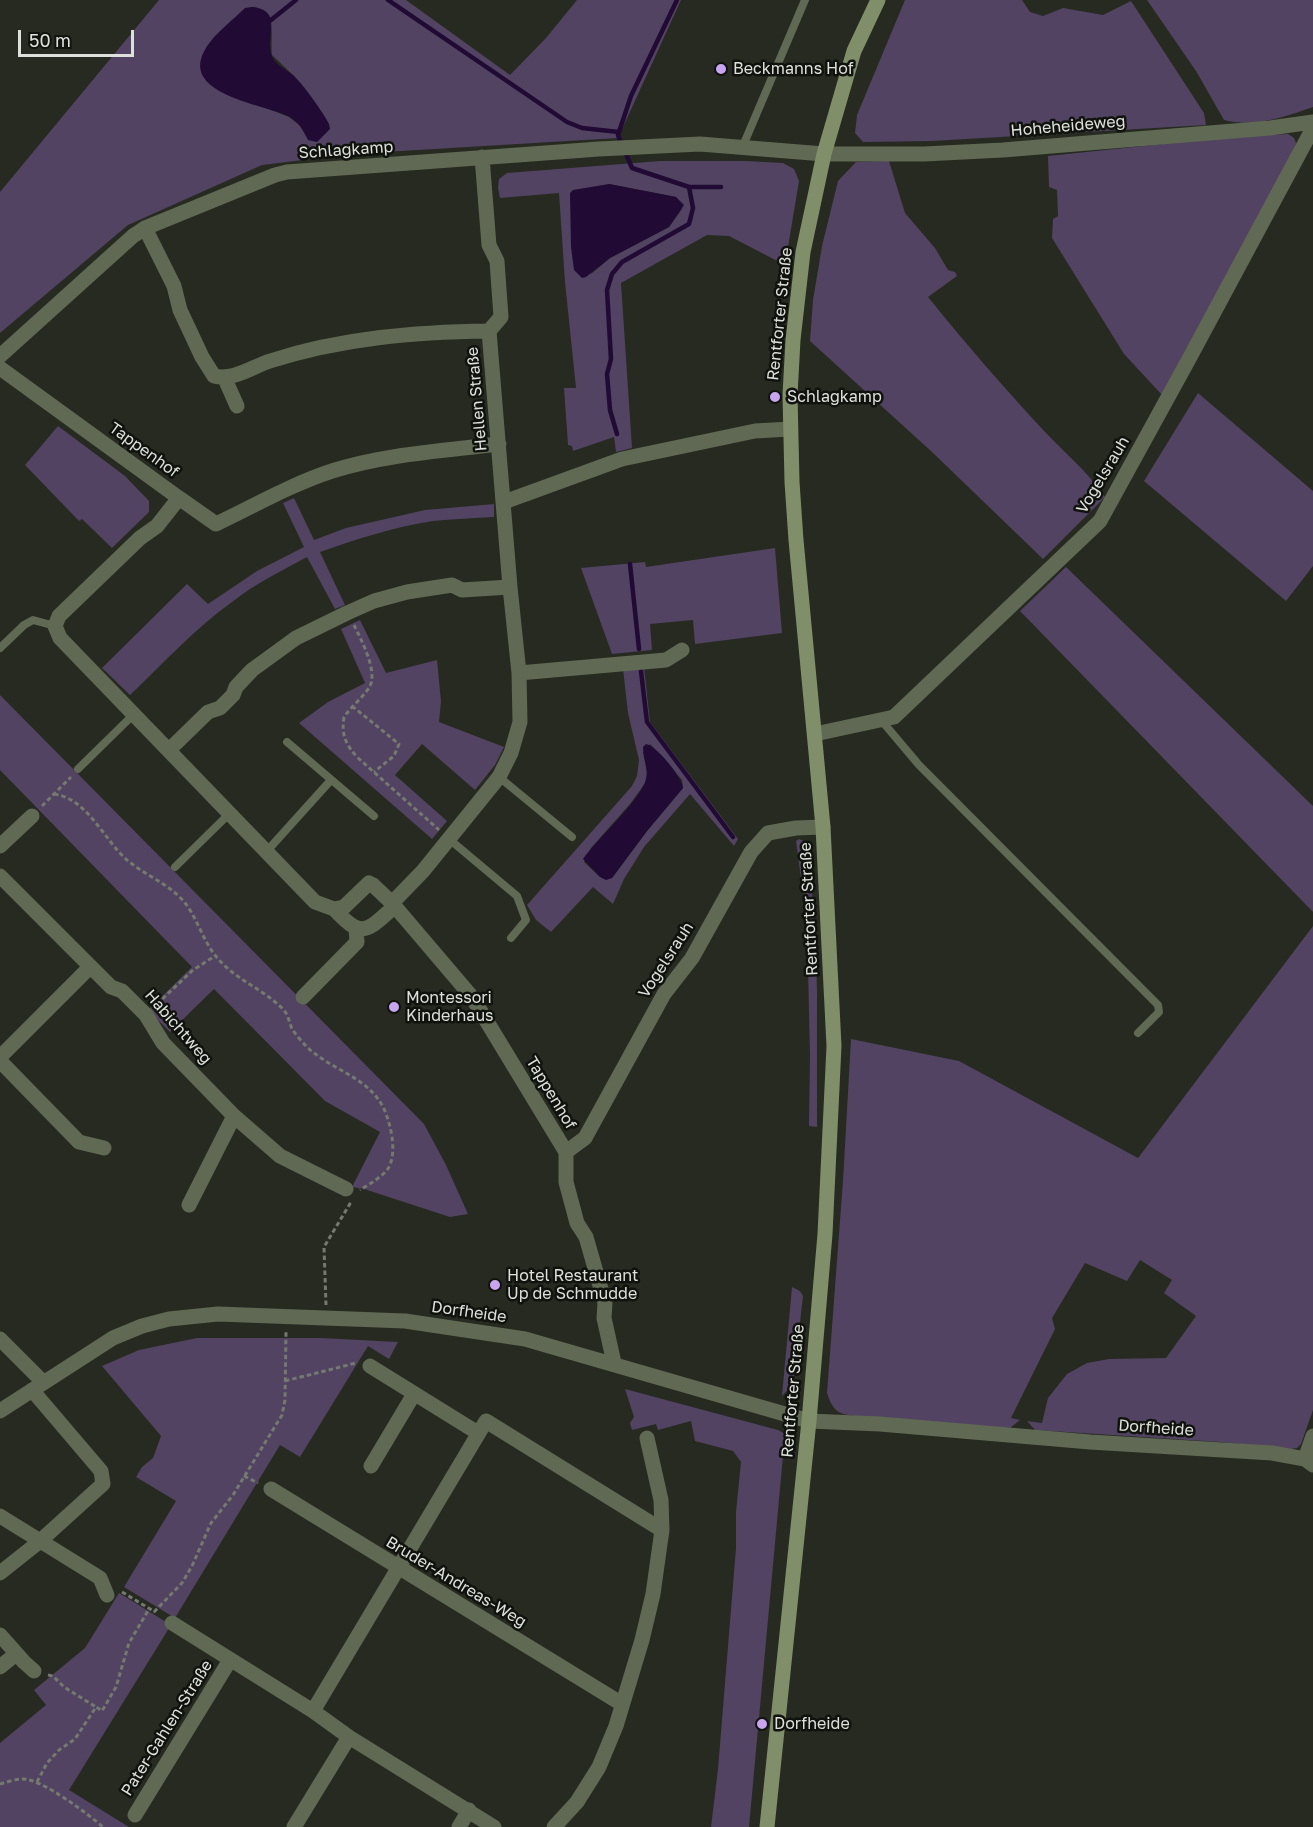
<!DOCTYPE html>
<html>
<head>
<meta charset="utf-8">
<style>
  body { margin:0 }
  #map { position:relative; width:1313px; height:1827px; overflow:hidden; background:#262a20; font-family:"Golos Text",sans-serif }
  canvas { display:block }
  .scale { position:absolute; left:18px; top:30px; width:116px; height:27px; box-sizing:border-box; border:3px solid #dee1db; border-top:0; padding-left:8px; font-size:18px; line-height:21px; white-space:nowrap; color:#dee1db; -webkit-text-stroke:4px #10120d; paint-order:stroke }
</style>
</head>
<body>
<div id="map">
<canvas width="1313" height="1827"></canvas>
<div class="scale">50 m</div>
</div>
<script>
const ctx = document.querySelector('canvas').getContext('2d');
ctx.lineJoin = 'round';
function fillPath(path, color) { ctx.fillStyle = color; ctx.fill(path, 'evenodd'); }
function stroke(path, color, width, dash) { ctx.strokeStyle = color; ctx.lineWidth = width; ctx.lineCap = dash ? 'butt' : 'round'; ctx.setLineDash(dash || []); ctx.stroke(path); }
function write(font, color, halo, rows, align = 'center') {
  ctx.font = font + ' "Golos Text",sans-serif'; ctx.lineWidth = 5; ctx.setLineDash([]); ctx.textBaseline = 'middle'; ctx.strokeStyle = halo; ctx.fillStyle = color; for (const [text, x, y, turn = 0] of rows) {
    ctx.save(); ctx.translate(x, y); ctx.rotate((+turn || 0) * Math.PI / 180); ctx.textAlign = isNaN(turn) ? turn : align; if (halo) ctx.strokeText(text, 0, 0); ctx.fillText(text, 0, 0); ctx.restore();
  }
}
const green = new Path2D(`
  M159 0H406L510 75 546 38 577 0H681L618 138 351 154 262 165 128 225 0 333V192ZM252 7C278 10 270 36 272 55L294 76 326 119 330 129 306 135 303 128 289 117 264 107 239 100 201 63 207 46 245 9Z
  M905 0H1022L1030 12 1043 16 1063 8 1103 15 1131 1 1204 113 1206 125 932 141 863 142 855 133 857 115Z
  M1147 0H1313V107C1285 117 1253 128 1224 120L1196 71Z
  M1288 134 1294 138 1296 143 1294 153 1162 395 1124 354 1052 238 1053 219 1058 216 1057 190 1049 187 1048 156 1220 138Z
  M660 161H747L783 163 794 169 799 181 785 265 729 236 707 235 621 283 632 448 616 452 614 437 573 451 572 446 568 445 564 388H576L565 282 559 193 500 198 498 188 499 179 507 173ZM609 184 676 197 682 209 669 227 610 258 591 274Z
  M889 161 905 213 935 248 948 270 955 272 957 276 928 297C966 344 1005 389 1046 433 1066 454 1088 472 1105 497L1043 559 932 452 810 341 813 300 822 246 838 181 856 162Z
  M1198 393 1313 491V566L1286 601 1144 481Z
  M58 426 125 476 149 501V512L112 548 82 519 79 521 25 465Z
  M294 498 314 540 346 528 425 510 494 504V517C474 518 453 519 433 521 394 527 357 539 320 552L345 605 335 609 307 557C281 571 255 584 232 602 195 628 163 664 130 695L102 668 187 584 208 604 257 571 304 547 283 503Z
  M775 548 782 633 695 644 693 620 650 624 652 650 612 654 581 568 645 562 646 567Z
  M1066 567 1313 806V912L1020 611Z
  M360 620 386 673 437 660 441 701 439 722 504 747 495 765 475 790 422 744 395 775 447 821 432 839 299 723 328 702 365 683 341 629Z
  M644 667 650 722 738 839 734 846 690 794 644 847 624 879 613 904 593 887 551 932 536 920 527 905 632 786 637 776 639 760 628 713 623 669ZM650 744 682 780 683 788 647 831 612 878 600 877 584 862 591 848 630 804 646 782 647 773 643 752Z
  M0 695 424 1124 446 1165 468 1214 450 1217 364 1189 352 1187 380 1132 325 1101 214 989 170 1032 148 1010 192 967 0 770Z
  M799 839 808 843 816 943 817 994V1127L809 1126 810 1056 807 923 796 841Z
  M1313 926V1410L1301 1444 1297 1448 1291 1449 1220 1442 1035 1430 1027 1421 1042 1423 1048 1398 1067 1374 1087 1363 1109 1359 1166 1358 1196 1316 1164 1293 1172 1280 1140 1260 1127 1281 1085 1263 1052 1318 1055 1329 1011 1418 1020 1420 1010 1428 862 1417C841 1414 834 1415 827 1393L843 1181 851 1039 959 1061 1138 1158Z
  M792 1287 800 1291 803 1296 793 1384 782 1396Z
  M197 1338H321L398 1342 389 1359 368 1346 300 1457 280 1445 175 1618 124 1587 176 1501 136 1477 142 1467 153 1458 161 1436 102 1366 139 1350Z
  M625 1389 778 1430 785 1434 749 1827H711L718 1769 736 1548V1512L741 1462 733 1451 695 1441 691 1421 658 1430 656 1424 632 1430 630 1423 634 1417Z
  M119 1593 171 1625 69 1790 129 1827H0V1743L46 1705 34 1690 85 1648Z`);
const water = new Path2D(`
  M252 7C284 10 265 37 272 56 275 64 286 70 293 75 303 84 323 112 329 124L330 129 317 142 308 140C302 129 300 123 288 116 263 104 177 94 206 48 215 33 233 20 245 8Z
  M609 184 676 197 684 205 669 227 610 258 586 277 582 278 574 270 571 247 570 193 573 190Z
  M646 744C657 746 682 777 683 788L647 831 612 878 606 880 600 877 583 859C597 839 641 800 646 779 649 769 643 758 643 747Z`);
const stream = new Path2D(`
  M388 0 567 122 582 128 619 132
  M677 0 631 96 618 135 632 168 689 187H721
  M271 20 296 0
  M617 434 610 410 607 374 611 359 607 290 612 274 622 262 689 224 693 208 689 187
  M630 564 639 649
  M641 671 647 722 733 837`);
const path = new Path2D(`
  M354 625C361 640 379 672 369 688 362 698 351 707 344 717 341 735 346 745 358 758L439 830
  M352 706 399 744 394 756 374 772
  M54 794C88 799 104 840 127 860 147 877 173 885 188 907 200 925 205 946 221 962 239 981 264 990 283 1009 288 1014 289 1022 292 1029 296 1035 302 1042 307 1047 331 1070 369 1077 384 1109 391 1125 397 1151 389 1167 383 1177 369 1184 360 1190
  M42 806 71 777
  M157 1004 193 970 215 956
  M326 1305 324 1247 351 1202
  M285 1381 356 1363
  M244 1476 258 1483
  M122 1592 155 1612
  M154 1612 182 1583 192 1566 211 1523 233 1495 282 1415 285 1400 286 1332
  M48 1675 53 1676 64 1687 96 1707
  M37 1782 47 1763 59 1750 75 1739 96 1707 102 1711 116 1687 129 1643 149 1609
  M0 1784C7 1782 16 1779 23 1779 42 1779 88 1814 103 1827`);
const lane = new Path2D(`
  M742 148 805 0
  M0 648 24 625 33 620 55 626
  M881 720 919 765 1158 1005 1159 1012 1138 1033
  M287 742 374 816
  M78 769 133 715
  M499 777 572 837
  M449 839 517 896 526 920 511 938
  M267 851 331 780
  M175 867 230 813`);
const street = new Path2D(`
  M145 228 174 286 180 310 202 357 214 376C233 381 252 367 270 361 341 338 415 332 489 331
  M0 356 133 236 145 228 275 175 287 172 599 149 700 144 824 154H924L1003 150 1270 128 1313 122
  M0 368 179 498 157 526 140 538 59 616 55 626 60 638 315 902 334 909 344 907 369 883 373 885 392 903 472 997 566 1152V1182L577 1223 586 1237 605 1303 604 1318 614 1363
  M225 379 237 406
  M179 498 216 524C254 506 292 484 332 471 386 454 443 451 499 444
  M504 502 622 459 755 431 790 429
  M519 673 666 660 682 650
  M815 734 894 717 1100 521 1189 359 1313 128
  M169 750 208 712 220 708 233 695 236 687 252 670 296 638 347 613 374 601 407 592 452 585 462 590 510 587
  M0 846 32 816
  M0 876 111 987 122 991 146 1015 163 1043 234 1116 280 1156 346 1189
  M392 903 423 871 499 777 511 753 520 722 519 673 510 587 489 331 501 317 497 261 489 245 482 157
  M334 909C362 939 366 932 394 907
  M303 997 357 942 356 928
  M0 1057 90 967
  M0 1061 79 1142 104 1148
  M566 1152 585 1138 664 994 692 958 751 852 768 833 796 828 823 827
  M189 1205 234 1116
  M0 1339 43 1382
  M370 1366 478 1433
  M0 1411 113 1338 142 1326 169 1319 218 1314 405 1321 525 1339 809 1421 880 1424 1090 1442 1272 1453 1305 1459 1313 1465
  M1305 1459 1313 1436
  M371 1466 414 1394
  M271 1489 622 1704
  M0 1516 100 1578 107 1595
  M0 1573 39 1542 103 1484 101 1471 32 1390
  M172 1623 313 1711 349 1737 494 1827
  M0 1635 24 1662 34 1671
  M0 1667 16 1654
  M313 1711 486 1421 662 1530
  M135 1815 230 1660
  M294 1827 349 1737
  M459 1827 469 1810
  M554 1827 577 1802 599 1767 616 1726 642 1640 653 1594 662 1530 661 1500 647 1438`);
const secondary = new Path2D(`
  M767 1827 809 1421 825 1234 834 1046 823 827 796 540 792 482 790 395 793 340 803 252 824 154 854 51 878 0`);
const markers = [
  [721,69,6,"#c8a5ef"],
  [775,397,6,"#c8a5ef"],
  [394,1007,6,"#c8a5ef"],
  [495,1285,6,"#c8a5ef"],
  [762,1724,6,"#c8a5ef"]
];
const poiNames = [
  ["Beckmanns Hof",733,69],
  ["Schlagkamp",787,397],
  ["Montessori",406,998],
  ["Kinderhaus",406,1016],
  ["Hotel Restaurant",507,1276],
  ["Up de Schmudde",507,1294],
  ["Dorfheide",774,1724]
];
const streetNames = [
  ["Hoheheideweg",1068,126,-5],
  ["Schlagkamp",346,150,-4],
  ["Rentforter Straße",780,314,-84],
  ["Hellen Straße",477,399,-95],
  ["Tappenhof",144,450,36],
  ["Vogelsrauh",1103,475,-59],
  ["Rentforter Straße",809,909,-93],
  ["Vogelsrauh",666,960,-57],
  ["Habichtweg",178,1027,49],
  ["Tappenhof",551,1093,59],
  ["Dorfheide",469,1312,8],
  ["Rentforter Straße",793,1391,-85],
  ["Dorfheide",1156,1428,4],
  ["Bruder-Andreas-Weg",456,1582,31],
  ["Pater-Gahlen-Straße",167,1728,-58]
];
fillPath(green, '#514361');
fillPath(water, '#210a34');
stroke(stream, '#210a34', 4.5);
stroke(path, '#757970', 3, [4.5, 3]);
stroke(lane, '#606953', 8);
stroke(street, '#606953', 15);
stroke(secondary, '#808e6a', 15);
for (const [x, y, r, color] of markers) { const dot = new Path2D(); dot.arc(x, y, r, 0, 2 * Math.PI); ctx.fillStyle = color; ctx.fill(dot); stroke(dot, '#10120d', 2); }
write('16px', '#dee1db', '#10120d', poiNames, 'left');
write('16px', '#dee1db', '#10120d', streetNames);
</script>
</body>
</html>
